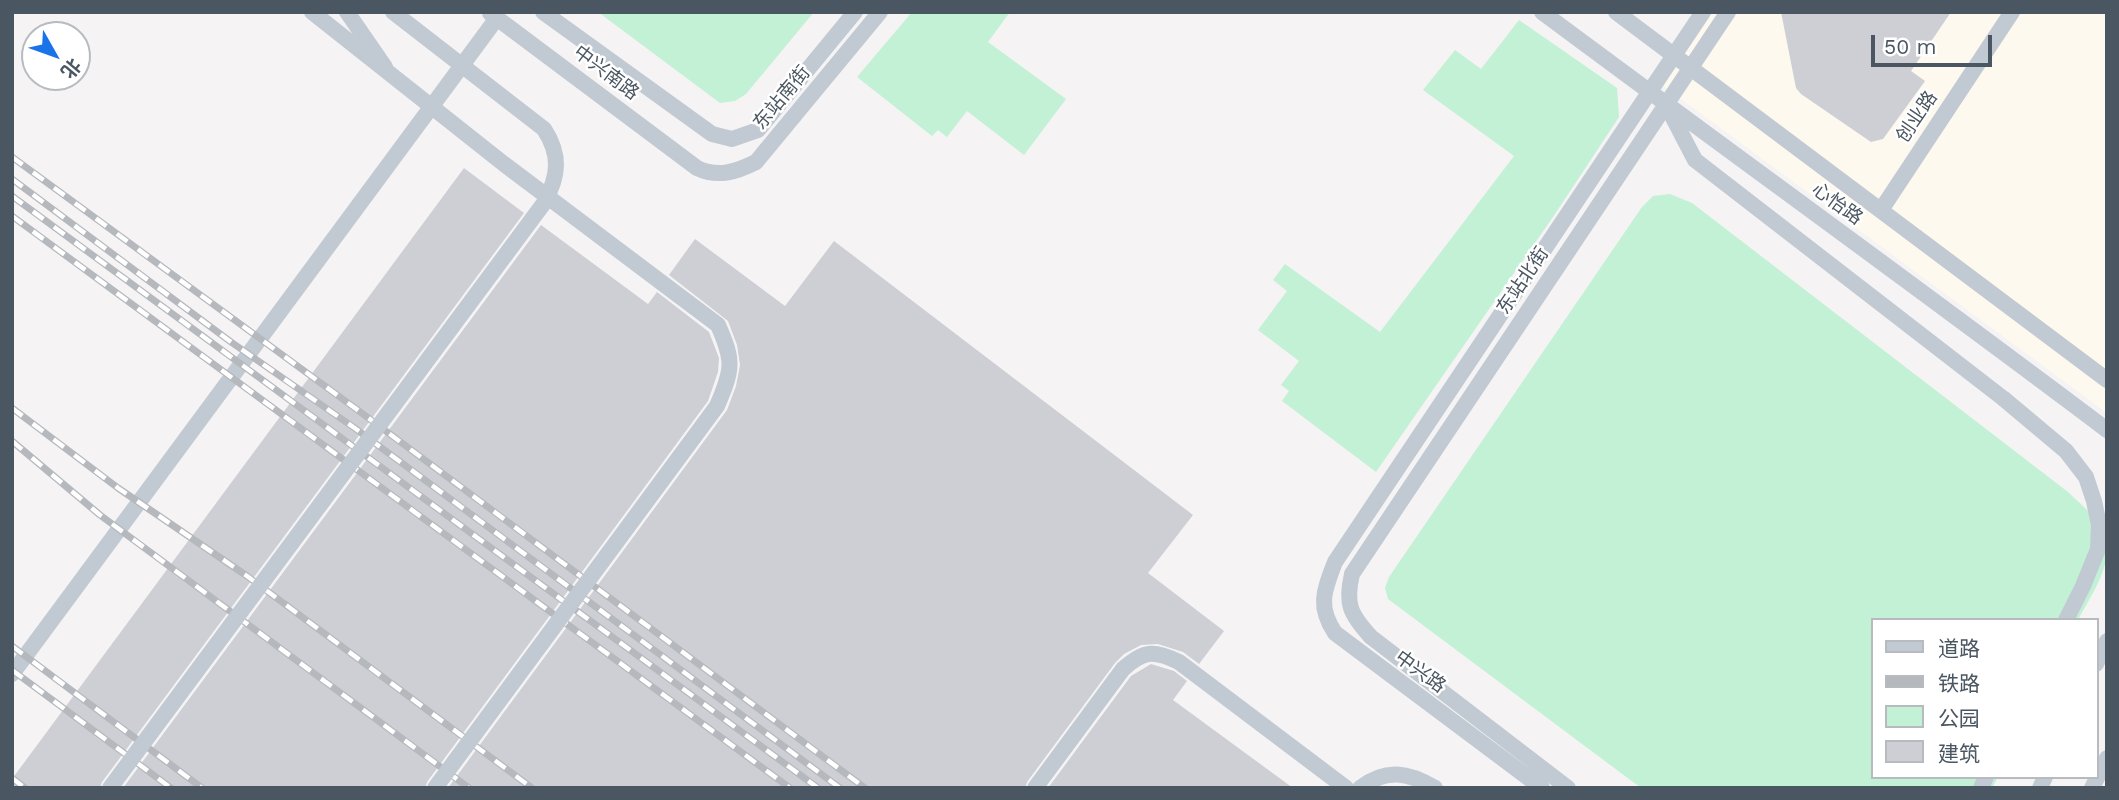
<!DOCTYPE html>
<html>
<head>
<meta charset="utf-8">
<style>
  body { margin:0 }
  #map { position:relative; width:2119px; height:800px; overflow:hidden; background:#f5f3f3; font-family:"Work Sans","Noto Sans SC",sans-serif }
  canvas { display:block }
  .frame { position:absolute; inset:0; border:14px solid #4a5661; pointer-events:none }
  .legend { position:absolute; left:1871px; top:618px; width:228px; height:161px; box-sizing:border-box; background:#fff; border:2px solid #b7bbc0; margin:0; padding:9px 12px; list-style:none; font-size:21px; color:#4a5661 }
  .legend li { display:flex; align-items:center; gap:14px; height:35px }
  .legend b { width:35px; border:2px solid #b7bbc0 }
  .north { position:absolute; left:21px; top:21px; width:70px; height:70px; box-sizing:border-box; background:#fff; border:2px solid #b7bbc0; border-radius:50%; rotate:130deg; font-size:19px; font-weight:700; line-height:28px; text-align:center; color:#4a5661 }
  .north::after { content:''; display:block; margin:auto; width:24px; height:32px; background:#1a73e8; clip-path:polygon(50% 0,100% 100%,50% 72%,0 100%) }
  .scale { position:absolute; left:1871px; top:35px; width:121px; height:32px; box-sizing:border-box; border:4px solid #4a5661; border-top:0; padding-left:9px; font-size:21px; line-height:24px; white-space:nowrap; color:#4a5661; -webkit-text-stroke:5px #fff; paint-order:stroke }
</style>
</head>
<body>
<div id="map">
<canvas width="2119" height="800"></canvas>
<div class="frame"></div>
<ul class="legend">
<li><b style="height:9px;background:#c1cad2"></b>道路</li>
<li><b style="height:9px;background:#b5b8bd"></b>铁路</li>
<li><b style="height:19px;background:#c3f1d5"></b>公园</li>
<li><b style="height:19px;background:#cdcfd5"></b>建筑</li>
</ul>
<div class="north">北</div>
<div class="scale">50 m</div>
</div>
<script>
const ctx = document.querySelector('canvas').getContext('2d');
ctx.lineJoin = 'round';
function fillPath(path, color) { ctx.fillStyle = color; ctx.fill(path, 'evenodd'); }
function stroke(path, color, width, dash) { ctx.strokeStyle = color; ctx.lineWidth = width; ctx.lineCap = dash ? 'butt' : 'round'; ctx.setLineDash(dash || []); ctx.stroke(path); }
function write(font, color, halo, rows, align = 'center') {
  ctx.font = font + ' "Work Sans","Noto Sans SC",sans-serif'; ctx.lineWidth = 5; ctx.setLineDash([]); ctx.textBaseline = 'middle'; ctx.strokeStyle = halo; ctx.fillStyle = color; for (const [text, x, y, turn = 0] of rows) {
    ctx.save(); ctx.translate(x, y); ctx.rotate((+turn || 0) * Math.PI / 180); ctx.textAlign = isNaN(turn) ? turn : align; if (halo) ctx.strokeText(text, 0, 0); ctx.fillText(text, 0, 0); ctx.restore();
  }
}
const commercial = new Path2D(`
  M1712 12H2107V413L1662 85Z`);
const green = new Path2D(`
  M598 12H814L746 94 735 101 720 103Z
  M912 12H1010L988 42 1066 99 1024 155 967 111 947 137 938 130 932 136 857 77Z
  M1519 20 1617 88 1619 117 1555 214 1376 472 1282 401 1289 391 1281 385 1299 361 1258 330 1287 291 1273 280 1285 264 1380 332 1514 156 1423 90 1455 50 1481 69Z
  M1670 194 1692 203 2068 492C2079 503 2094 514 2102 528 2118 559 2092 593 2078 620H1872V777H1998L1992 788H1641L1388 599 1385 588 1389 577 1642 207 1653 196Z`);
const building = new Path2D(`
  M1781 12H1951L1911 71 1925 81 1883 139 1871 142 1801 94 1796 88Z
  M464 168 524 213 102 782 100 788H12V779Z
  M541 225 648 304 657 292 709 332 719 358 718 372 708 401 427 782 425 788H123Z
  M695 239 785 306 834 241 1193 515 1148 573 1224 631 1199 664 1183 652 1158 644 1141 645 1124 654 1115 663 1027 782 1025 788H448L727 410 736 386 740 365 737 345 728 321 669 275Z
  M1151 664 1174 671 1187 681 1173 700 1293 788H1048L1131 676Z`);
const minor = new Path2D(`
  M347 12 385 67
  M543 12 712 134 732 139 758 130 855 12
  M1542 12C1730 152 1920 289 2107 430
  M1616 12 2107 380
  M490 13 697 168C718 178 736 172 756 162L880 12
  M1669 110 1695 160 2004 399
  M1881 210 2012 12
  M2096 664 2107 641
  M12 674 497 18
  M1035 788 1123 669C1144 650 1154 650 1179 662L1346 788
  M1360 788C1386 768 1408 772 1435 788
  M1542 788 1335 633C1317 606 1324 591 1335 562L1703 12
  M1568 788 1371 637C1350 614 1345 604 1352 574L1728 12
  M1981 788 1986 777
  M2040 788 2045 777
  M2092 788 2107 758`);
const rail = new Path2D(`
  M12 157 363 414 865 788
  M12 179 231 342 356 429 840 788
  M12 196 818 788
  M12 216 790 788
  M12 408 118 488 247 576 532 788
  M12 441 100 515 469 788
  M12 646 202 788
  M12 670 171 788
  M12 778 25 788`);
const minorBridge = new Path2D(`
  M312 12 504 164 718 325C734 361 733 369 717 406L435 788
  M2004 399 2066 451 2086 477 2094 501 2099 525 2098 549 2083 586 2066 620
  M110 788 544 203C559 176 561 155 544 129L393 12`);
const streetNames = [
  ["中兴南路",606,73,37],
  ["东站南街",782,98,-50],
  ["创业路",1917,117,-56],
  ["心怡路",1837,204,36],
  ["东站北街",1523,281,-56],
  ["中兴路",1420,672,36]
];
fillPath(commercial, '#fdf9ef');
fillPath(green, '#c3f1d5');
fillPath(building, '#cdcfd5');
stroke(minor, '#c1cad2', 16);
stroke(rail, '#b5b8bd', 7);
stroke(rail, '#fff', 4.5, [13]);
stroke(minorBridge, '#c1cad2', 16);
write('19px', '#4a5661', '#fff', streetNames);
</script>
</body>
</html>
